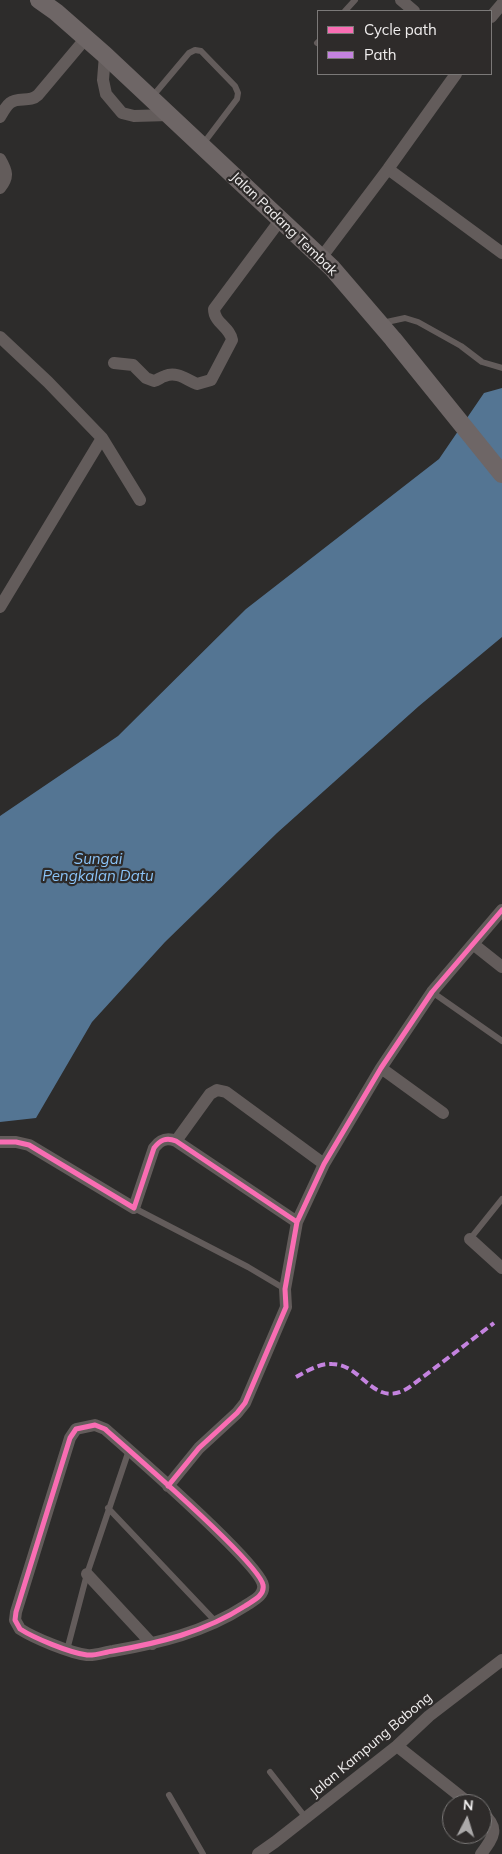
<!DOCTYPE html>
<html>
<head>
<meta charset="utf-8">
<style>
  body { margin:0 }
  #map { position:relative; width:502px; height:1854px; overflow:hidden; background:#2d2c2b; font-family:Mulish,sans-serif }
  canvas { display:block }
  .legend { position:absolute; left:317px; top:10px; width:175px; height:65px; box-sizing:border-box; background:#2e2b2a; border:1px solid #7b7978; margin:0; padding:6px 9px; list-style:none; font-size:15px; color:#efeded }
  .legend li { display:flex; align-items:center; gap:10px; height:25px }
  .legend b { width:25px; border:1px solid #7b7978 }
  .north { position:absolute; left:442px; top:1794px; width:50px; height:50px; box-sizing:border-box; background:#2e2b2a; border:1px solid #7b7978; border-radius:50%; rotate:5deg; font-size:14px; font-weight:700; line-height:20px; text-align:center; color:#efeded }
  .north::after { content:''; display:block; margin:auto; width:18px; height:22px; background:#aba9a9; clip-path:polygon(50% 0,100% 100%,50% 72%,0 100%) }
</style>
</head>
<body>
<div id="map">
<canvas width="502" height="1854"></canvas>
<ul class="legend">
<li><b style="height:6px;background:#f96db3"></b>Cycle path</li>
<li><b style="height:6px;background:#c483df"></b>Path</li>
</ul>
<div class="north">N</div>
</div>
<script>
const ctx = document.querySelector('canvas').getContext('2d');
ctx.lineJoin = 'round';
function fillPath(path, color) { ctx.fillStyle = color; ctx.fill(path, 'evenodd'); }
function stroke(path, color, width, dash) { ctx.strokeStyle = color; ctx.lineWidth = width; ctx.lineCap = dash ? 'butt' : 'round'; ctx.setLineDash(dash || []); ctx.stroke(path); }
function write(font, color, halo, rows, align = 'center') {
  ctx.font = font + ' Mulish,sans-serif'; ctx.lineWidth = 4.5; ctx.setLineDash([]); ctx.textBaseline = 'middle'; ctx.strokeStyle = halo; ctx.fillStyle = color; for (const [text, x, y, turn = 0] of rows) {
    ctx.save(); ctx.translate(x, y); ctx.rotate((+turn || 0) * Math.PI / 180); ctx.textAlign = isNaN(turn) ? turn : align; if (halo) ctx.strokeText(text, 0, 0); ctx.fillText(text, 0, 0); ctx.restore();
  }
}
const water = new Path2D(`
  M502 388V637L419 706 277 833 165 942 92 1022 36 1118 0 1122V816L118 736 246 609 439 459 484 393Z`);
const service = new Path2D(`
  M345 11 355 0
  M317 43 318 42
  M152 97 189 53 195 50 201 51 235 86 238 93 237 99 203 144
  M382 323 405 318 418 322 461 346 482 362 502 368
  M432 992 502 1041
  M134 1208 248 1267 285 1289
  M470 1239 502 1199
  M108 1508 216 1622
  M67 1650 87 1574 129 1450
  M270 1772 306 1818
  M169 1795 203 1854`);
const minor = new Path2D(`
  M401 0 414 11
  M491 17 502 4
  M105 55 103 80 106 94 122 113 134 116 169 115
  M0 117C3 112 6 106 10 103 18 96 30 103 38 95L86 38
  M0 159C7 171 9 177 0 188
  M388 169 502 253
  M321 258 388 169 456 74
  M0 337 48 382 102 438 140 500
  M114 363 133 365 146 378 154 381C158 380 161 377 165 376 177 371 187 380 197 384L211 380 232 340C230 327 214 323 214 309L281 219
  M0 607 102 438
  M473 944 502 967
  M381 1068 443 1113
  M176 1141 210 1094 217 1090 226 1092 324 1164
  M0 1142H16L29 1145 134 1208 154 1148C160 1140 166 1137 176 1141L297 1222
  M470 1239 502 1268
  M95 1425 105 1429C129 1450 260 1564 263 1585 265 1596 252 1601 245 1606 205 1632 159 1643 113 1651 105 1652 95 1656 87 1655 70 1653 34 1638 20 1629L15 1620 16 1612 70 1438 76 1429Z
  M168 1486 199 1448 237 1413 245 1403 286 1307 285 1289 297 1222 324 1164 381 1068 432 992 502 910
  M87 1574 152 1644
  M397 1746 470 1804
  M258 1854 275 1842 397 1746 429 1716 502 1660
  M481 1854C493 1838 501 1828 482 1813`);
const secondary = new Path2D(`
  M39 0 56 12 105 55 332 268 393 339 502 474`);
const quiet = new Path2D(`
  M296 1377C307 1371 320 1363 332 1364 364 1364 374 1412 411 1386L494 1323`);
const cycleway = new Path2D(`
  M0 1142H16L29 1145 134 1208 154 1148C160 1140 166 1137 176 1141L297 1222
  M95 1425 105 1429C129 1450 260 1564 263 1585 265 1596 252 1601 245 1606 205 1632 159 1643 113 1651 105 1652 95 1656 87 1655 70 1653 34 1638 20 1629L15 1620 16 1612 70 1438 76 1429Z
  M168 1486 199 1448 237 1413 245 1403 286 1307 285 1289 297 1222 324 1164 381 1068 432 992 502 910`);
const streetNames = [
  ["Jalan Padang Tembak",284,224,44],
  ["Jalan Kampung Babong",371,1745,-40]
];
const waterNames = [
  ["Sungai",98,859],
  ["Pengkalan Datu",98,876]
];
fillPath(water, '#547593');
stroke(service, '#635c5b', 6);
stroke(minor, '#635c5b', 12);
stroke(secondary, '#6e6666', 18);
stroke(quiet, '#c483df', 4, [8, 4]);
stroke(cycleway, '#f96db3', 5);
write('14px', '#efeded', '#2e2b2a', streetNames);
write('italic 15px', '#8bc4f8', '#2e2b2a', waterNames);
</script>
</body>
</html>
